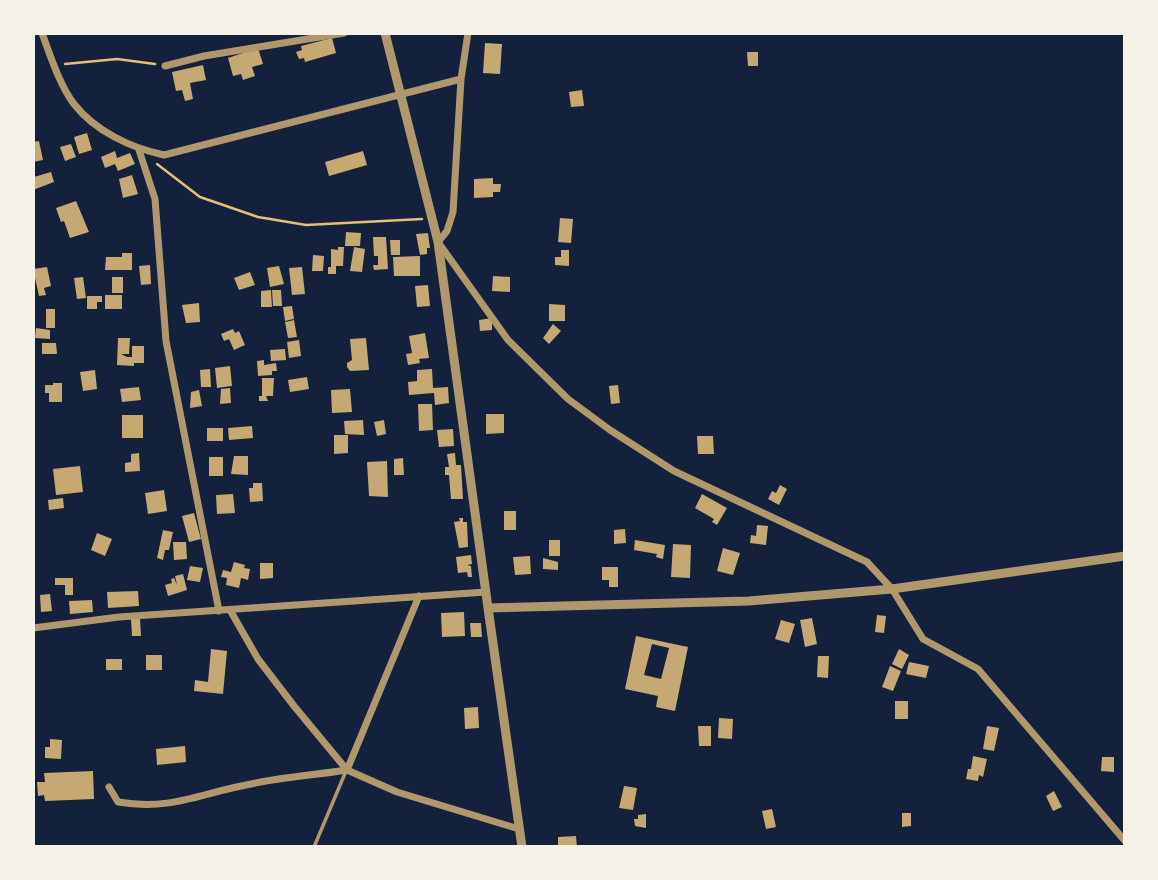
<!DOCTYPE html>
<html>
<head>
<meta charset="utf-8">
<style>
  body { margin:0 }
  #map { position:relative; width:1158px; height:880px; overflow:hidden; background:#14213d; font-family:"Open Sans",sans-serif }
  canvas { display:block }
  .frame { position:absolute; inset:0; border:35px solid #f6f1e7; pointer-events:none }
</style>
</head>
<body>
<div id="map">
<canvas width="1158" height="880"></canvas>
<div class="frame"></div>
</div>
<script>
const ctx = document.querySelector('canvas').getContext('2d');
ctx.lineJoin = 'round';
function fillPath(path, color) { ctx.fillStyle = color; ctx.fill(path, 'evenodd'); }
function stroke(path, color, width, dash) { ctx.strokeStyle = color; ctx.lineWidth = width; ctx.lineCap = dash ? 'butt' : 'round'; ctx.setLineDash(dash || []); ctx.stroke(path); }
const building = new Path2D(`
  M332 38 336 53 305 62 304 58 299 59 296 52 302 50 301 46Z
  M485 43 502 44 500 74 483 73Z
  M258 48 263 64 252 67 255 76 243 80 241 74 233 76 228 58Z
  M747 52H758V66H748Z
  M203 65 206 80 190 83 193 99 185 101 182 90 176 91 172 72Z
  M582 90 584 106 571 107 569 92Z
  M87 133 92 150 79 154 74 137Z
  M39 141 43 160 33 162V142Z
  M71 144 76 157 65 161 60 147Z
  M115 151 117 158 130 153 135 164 118 171 115 164 105 168 101 157Z
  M363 151 367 165 329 176 325 162Z
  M51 172 54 182 33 190 34 177Z
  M132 175 138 194 123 198 119 179Z
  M493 178V184H501L500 192H493V197L474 198V179Z
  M76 201 89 232 70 238 64 221 61 222 56 208Z
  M560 218 573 219 571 243 558 242Z
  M346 232 361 233 360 246H345Z
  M428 233 430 248H427V254L420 255 416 234Z
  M373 237H386L388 269 374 270 373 265H378V256H374Z
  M390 240H400V255H391Z
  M338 247H344L343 266H336V274H328V267H331V249L338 250Z
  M354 247 365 249 362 272 350 271Z
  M561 250H569V266L555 265V257H561Z
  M122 253H132V270H105L106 257H122Z
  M313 255 324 256 323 271H312Z
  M420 256V276H394L393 257Z
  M150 265 151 284 141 285 139 266Z
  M279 266 284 284 270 287 267 268Z
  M47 267 51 286 44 288 46 295 39 296 33 269Z
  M302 267 305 294 292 295 289 268Z
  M250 272 255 285 239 290 234 278Z
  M493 276 510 277V292L492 291Z
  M83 277 86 298 77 299 74 278Z
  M112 277H123V293H112Z
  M428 285 430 306 417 307 415 286Z
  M271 290 272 307H261V291Z
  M272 290H281L282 306H273Z
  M105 295H122V309H105Z
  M87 296H102V302H97V309H87Z
  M199 303 200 322 186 323 182 305Z
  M549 304 565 305V321H549Z
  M292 306 294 319 285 321 283 307Z
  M46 309H55V328H46Z
  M492 318V330L480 331 479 320Z
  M294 320 297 337 288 338 285 322Z
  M553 324 561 331 549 344 543 338Z
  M36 328 50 330V339L35 338Z
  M233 329 235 333 239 331 245 345 234 350 229 339 224 341 221 334Z
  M425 333 429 358 419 359 420 363 408 365 406 354 412 353 409 336Z
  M118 338H130L129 354H121L127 357H132V346H144V363H134V366L117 365Z
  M366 338 369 370 350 371 347 367V363L352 360 350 339Z
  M299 340 301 356 289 358 287 342Z
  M42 343H56L57 354H42Z
  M285 349 286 360 271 361 270 350Z
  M264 360V365L276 363 277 371H272V375L258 376 257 361Z
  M230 366 232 386 217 388 215 368Z
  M210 369 211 387H201L200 370Z
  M432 369 433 388 448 387 449 403 435 405 434 393 409 395 408 382 417 381V370Z
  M95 370 97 389 83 391 80 372Z
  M307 377 309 389 290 392 288 380Z
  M262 378H274L273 396H266L268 401H259V396H262Z
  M53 383H62V402H49V393H45V385H53Z
  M618 385 620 403 611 404 609 386Z
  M139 387 141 400 122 402 120 389Z
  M230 388 231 403 220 404 221 389Z
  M350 389 352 412 332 413 331 390Z
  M199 390 202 406 190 408 191 392Z
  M418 404H432L433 430 419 431Z
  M486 414H504V433L486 434Z
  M122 415H143V438H122Z
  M363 420 364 435 345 434 344 421Z
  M384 420 386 434 377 436 374 422Z
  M252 426 253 438 229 440 228 428Z
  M207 428H223V441H207Z
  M453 429 454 446 439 447 437 430Z
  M334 435H348V453L334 454Z
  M697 436H713L714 454H698Z
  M139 453 140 471 125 472V463L131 462V454Z
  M455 453 456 465H461L463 499H451L449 475H445V467H449L447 454Z
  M234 456H248V475L231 474Z
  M209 457H223V476H209Z
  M403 458 404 475H394V459Z
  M387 461 388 497 369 496 367 462Z
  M80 466 83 492 56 495 53 469Z
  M253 483H262L263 501 250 502 249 488H253Z
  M780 485 787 489 779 505 768 499 772 491 776 493Z
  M164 490 167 511 148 514 145 493Z
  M233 494 235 513 217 514 216 495Z
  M702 494 727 508 717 525 712 522 714 519 695 508Z
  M63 498 64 508 49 510 48 500Z
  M504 511H516V530H504Z
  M194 513 201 539 189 542 182 516Z
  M459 518H463V522H467L468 547 459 548 454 522 460 521Z
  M757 525 768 526 766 545 750 543 751 535 756 536Z
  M625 529 626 543 614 544V530Z
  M163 530 173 532 169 550H165L163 560 157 558Z
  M97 533 112 539 105 556 91 550Z
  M549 540H560V556H549Z
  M635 540 665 545 663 559 656 557 657 554 634 550Z
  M173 542H186L187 559 174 560Z
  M673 544 691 545 690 578 671 577Z
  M723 548 740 553 733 575 717 571Z
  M471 555 472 564 467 565 471 566 472 577H468L467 572 458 573 456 557Z
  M530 556 531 574 515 575 513 557Z
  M543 558 558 562V570L543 569Z
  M234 562 245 565 244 568 250 569 248 580 241 578 239 588 226 585 227 578 221 577 223 570 231 572Z
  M260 563H273V578L260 579Z
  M190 566 203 568 200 582 187 580Z
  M602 567H618V587H609V580H602Z
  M183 574 187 590 168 596 165 585 172 583 171 579 174 578 177 585 175 576Z
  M55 578H73V595H65V585H55Z
  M138 591 139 606 108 608 107 592Z
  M50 594 52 611 41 612 40 595Z
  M92 600 93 612 70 614 69 601Z
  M464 612 465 636 442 637 441 613Z
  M877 615 886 616 884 633 875 632Z
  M812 618 817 644 805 647 800 620Z
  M131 619H140L141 636H132Z
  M781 620 795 624 789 643 775 639Z
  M470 623H481L482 637H471Z
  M636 636 688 647 675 711 656 707 658 696 625 689ZM652 644 669 648 661 679 644 675Z
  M211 649 227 651 223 694 194 691 195 680 208 682Z
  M899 649 909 655 902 669 892 664Z
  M146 655H162V670H146Z
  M818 656H829L828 678 817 677Z
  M106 659H122V670H106Z
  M909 662 929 666 926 678 906 674Z
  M890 666 901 671 893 691 882 687Z
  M895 701H908V719H895Z
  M478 707 479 728 465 729 464 708Z
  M719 718 733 719 732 739 718 738Z
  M698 726H711V746H699Z
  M987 726 999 728 994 751 983 749Z
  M50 739 62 740 61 759 45 758V747H50Z
  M185 746 186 762 157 765 156 749Z
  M973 756 987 759 983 777 979 775 978 781 966 779 968 769H971Z
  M1102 757H1114V772L1101 771Z
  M93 771 94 799 45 801 44 795 38 796 37 782H45L44 773Z
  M624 786 637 788 633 810 619 808Z
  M1054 791 1062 807 1053 811 1046 796Z
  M772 809 776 827 766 829 762 811Z
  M902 813H911V826L902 827Z
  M646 814V828L635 826 634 819H638V815Z
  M576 836 577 847H558V837Z`);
const path = new Path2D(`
  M65 64 117 59 155 64
  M157 164 200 197 258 217 306 225 422 219`);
const service = new Path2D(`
  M314 847 346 771`);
const minor = new Path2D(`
  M42 33C50 55 60 86 74 104 95 131 131 148 164 155L461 79
  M468 33 461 79 453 212 447 231 438 242 508 340 568 399 610 430 674 471 867 562 892 589 923 639 978 669 1125 841
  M165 66 204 56 344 33
  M139 150 155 199 166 341 219 611
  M230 610 258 659 294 706 347 770 397 792 519 829
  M33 628 119 617 486 592
  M109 787 118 802C172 811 200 793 251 784 282 777 315 775 347 770L419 596`);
const tertiary = new Path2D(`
  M385 33 438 242 488 608 749 601 892 589 1125 556
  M488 608 522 847`);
fillPath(building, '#c6a872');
stroke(path, '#e5c07b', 2.5);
stroke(service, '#b1986c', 3.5);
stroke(minor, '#b1986c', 7);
stroke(tertiary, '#b1986c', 9);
</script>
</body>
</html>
